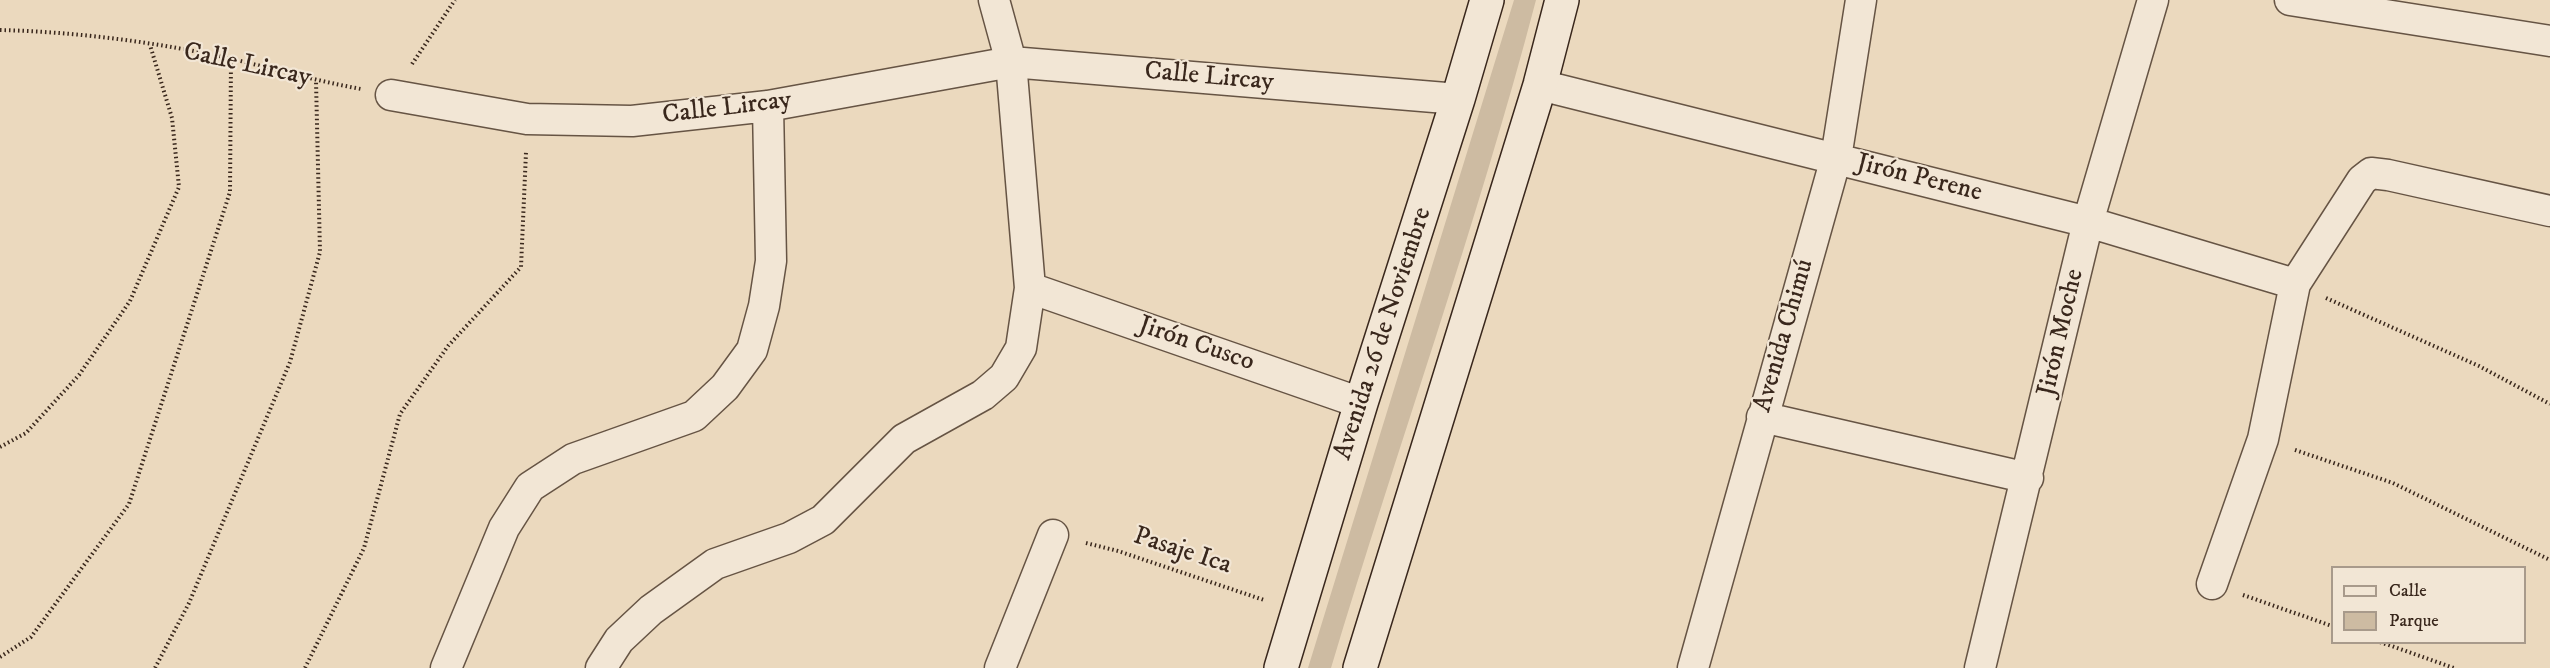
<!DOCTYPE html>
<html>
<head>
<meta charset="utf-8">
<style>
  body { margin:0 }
  #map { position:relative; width:2550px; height:668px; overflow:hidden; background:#ebd9be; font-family:"IM FELL DW Pica",serif }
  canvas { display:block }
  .legend { position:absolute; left:2331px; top:566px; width:195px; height:78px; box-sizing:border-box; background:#f2e6d5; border:2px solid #a89a8b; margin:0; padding:8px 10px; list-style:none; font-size:18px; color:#39271c }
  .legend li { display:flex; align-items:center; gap:12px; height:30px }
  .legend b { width:30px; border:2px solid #a89a8b }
</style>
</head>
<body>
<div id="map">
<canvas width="2550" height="668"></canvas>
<ul class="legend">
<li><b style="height:8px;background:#f2e6d5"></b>Calle</li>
<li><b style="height:16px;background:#cdbba2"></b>Parque</li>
</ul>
</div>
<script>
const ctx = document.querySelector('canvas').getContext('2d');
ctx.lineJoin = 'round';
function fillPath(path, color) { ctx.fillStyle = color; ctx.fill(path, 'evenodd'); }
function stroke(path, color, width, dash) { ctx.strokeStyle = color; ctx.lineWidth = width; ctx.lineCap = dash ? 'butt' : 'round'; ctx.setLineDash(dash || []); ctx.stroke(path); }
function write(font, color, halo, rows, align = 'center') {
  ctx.font = font + ' "IM FELL DW Pica",serif'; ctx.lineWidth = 4.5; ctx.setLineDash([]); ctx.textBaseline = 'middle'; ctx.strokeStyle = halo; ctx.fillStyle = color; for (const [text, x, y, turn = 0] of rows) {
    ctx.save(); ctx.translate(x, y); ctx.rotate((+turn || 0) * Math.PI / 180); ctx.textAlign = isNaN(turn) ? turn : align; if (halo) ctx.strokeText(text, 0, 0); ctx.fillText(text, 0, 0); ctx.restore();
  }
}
const green = new Path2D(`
  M1514 0H1536C1477 225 1398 445 1331 668H1308Z`);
const path = new Path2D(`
  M0 30C78 32 156 42 232 59 275 69 317 81 361 89
  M412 64 455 0
  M2326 298 2479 366 2550 404
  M0 447 26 433 79 375 130 301 179 187 172 118 150 45
  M2295 450 2393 483 2550 560
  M1086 543 1118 551 1264 600
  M2243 595 2332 626
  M2380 642 2454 668
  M0 657 31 637 129 504 230 192 231 59
  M155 668 189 603 290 362 320 252 316 81
  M305 668 364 548 400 414 448 346 521 267 526 152`);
const minor = new Path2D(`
  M2290 0 2550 41
  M1540 85 2088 222 2295 284
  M391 95 527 119 632 121 768 106 1011 62 1458 99
  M1030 288 1361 403
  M1762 417 2028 478
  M2212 584 2263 439 2295 284 2362 180 2371 173 2388 175 2550 211
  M446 668 504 528 530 487 573 459 694 416 725 387 752 350 764 306 771 261 768 106
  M601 668 619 640 651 610 715 564 789 538 823 520 904 439 983 395 1004 377 1021 348 1030 288 1011 62 994 0
  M1000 668 1053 535
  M1693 668 1836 158 1861 0
  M1980 668 2088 222 2153 0`);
const secondary = new Path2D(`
  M1281 668 1361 403 1458 99 1487 0
  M1360 668 1540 85 1562 0`);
const streetNames = [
  ["Calle Lircay",247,66,12],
  ["Calle Lircay",1209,78,5],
  ["Calle Lircay",727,109,-7],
  ["Jirón Perene",1919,179,14],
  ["Jirón Moche",2062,333,-77],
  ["Avenida 26 de Noviembre",1384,334,-72],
  ["Avenida Chimú",1785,336,-74],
  ["Jirón Cusco",1196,345,19],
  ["Pasaje Ica",1182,552,18]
];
fillPath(green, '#cdbba2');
stroke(minor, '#665444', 33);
stroke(secondary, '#39271c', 36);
stroke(path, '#39271c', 4, [1.5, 3]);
stroke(minor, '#f2e6d5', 30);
stroke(secondary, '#f2e6d5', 33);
write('26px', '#39271c', '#f2e6d5', streetNames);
</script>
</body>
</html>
